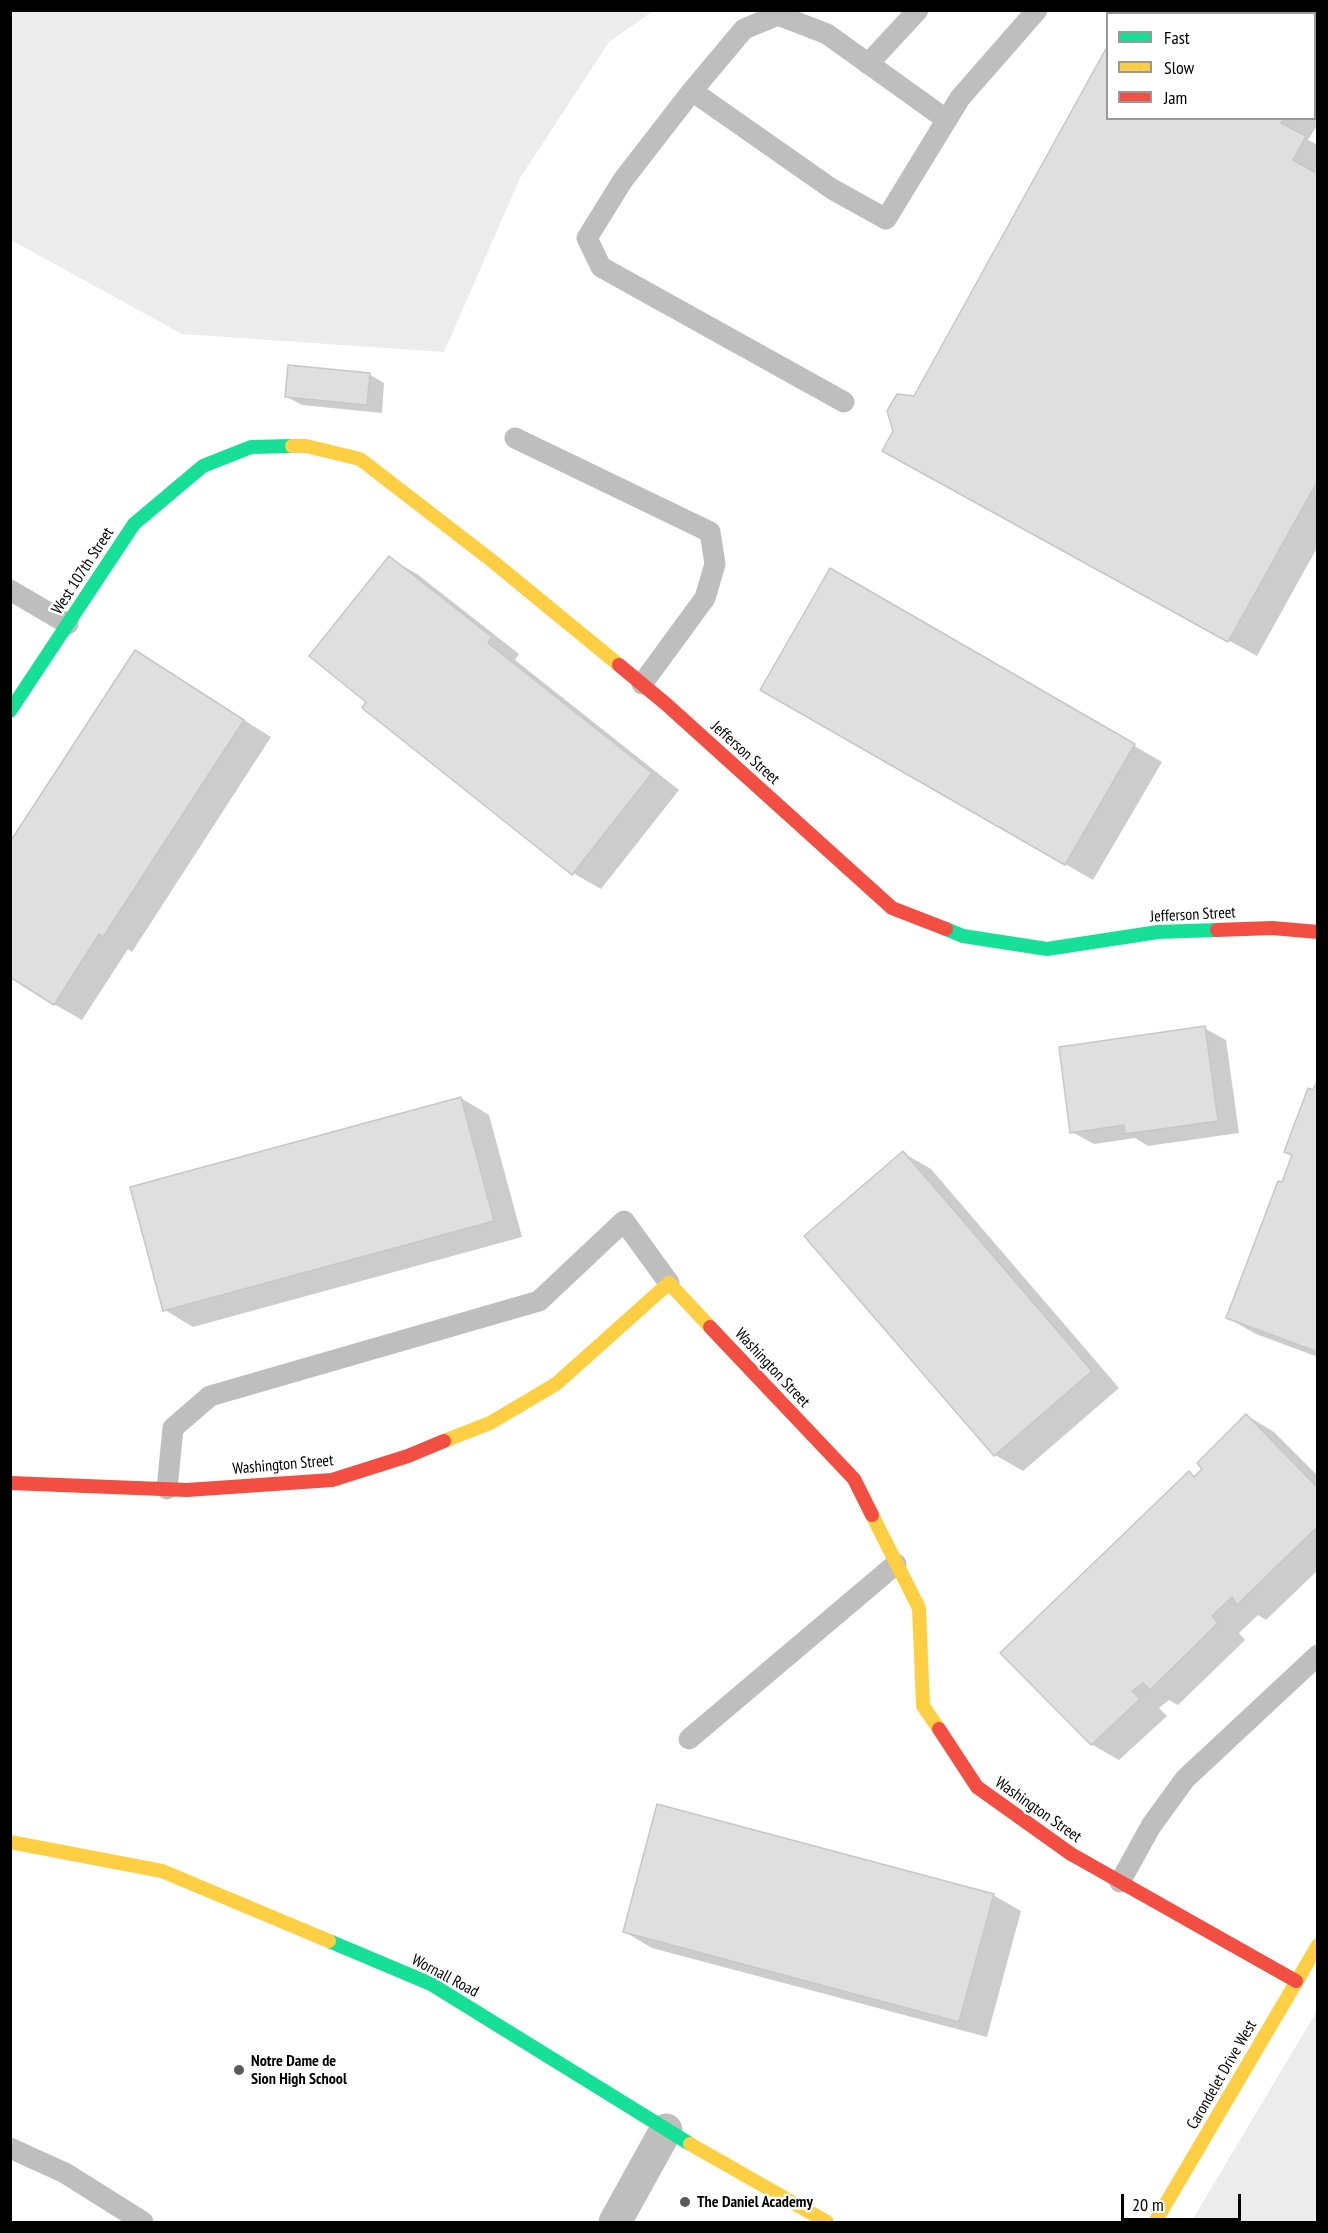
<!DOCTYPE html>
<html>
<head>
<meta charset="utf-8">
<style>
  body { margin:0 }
  #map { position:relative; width:1328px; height:2233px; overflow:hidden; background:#fff; font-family:"PT Sans Narrow",sans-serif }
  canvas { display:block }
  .frame { position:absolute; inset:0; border:12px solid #000; pointer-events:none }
  .legend { position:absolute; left:1106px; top:12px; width:210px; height:108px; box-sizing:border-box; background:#fff; border:2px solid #999; margin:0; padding:8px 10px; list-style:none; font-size:18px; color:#000 }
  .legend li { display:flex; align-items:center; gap:12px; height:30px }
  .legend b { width:30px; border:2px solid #999 }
  .scale { position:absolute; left:1121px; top:2194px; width:120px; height:27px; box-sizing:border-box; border:3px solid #000; border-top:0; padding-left:8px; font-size:18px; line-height:21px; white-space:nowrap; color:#000; -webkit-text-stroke:4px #fff; paint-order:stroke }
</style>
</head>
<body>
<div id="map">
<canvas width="1328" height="2233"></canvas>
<div class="frame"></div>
<ul class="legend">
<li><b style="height:8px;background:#16e098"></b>Fast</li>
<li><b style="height:8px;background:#ffcf43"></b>Slow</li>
<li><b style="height:8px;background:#f24e42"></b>Jam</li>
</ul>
<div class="scale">20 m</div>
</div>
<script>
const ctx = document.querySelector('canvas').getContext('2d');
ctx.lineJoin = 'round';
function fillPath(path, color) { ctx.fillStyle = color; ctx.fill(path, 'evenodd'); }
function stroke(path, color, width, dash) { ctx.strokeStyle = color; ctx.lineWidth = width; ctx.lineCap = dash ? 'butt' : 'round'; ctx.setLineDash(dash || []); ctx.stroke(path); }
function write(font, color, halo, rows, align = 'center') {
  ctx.font = font + ' "PT Sans Narrow",sans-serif'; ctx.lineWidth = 5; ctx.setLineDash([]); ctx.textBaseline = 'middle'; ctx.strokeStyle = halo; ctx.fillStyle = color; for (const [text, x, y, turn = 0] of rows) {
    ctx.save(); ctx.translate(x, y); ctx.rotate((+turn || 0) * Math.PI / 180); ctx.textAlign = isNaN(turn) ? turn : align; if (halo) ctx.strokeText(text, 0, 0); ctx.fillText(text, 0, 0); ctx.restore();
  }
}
const green = new Path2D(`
  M10 11 11 10 653 11 609 42 520 178 444 352 182 334 11 240Z
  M1317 2011V2222H1191Z`);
const shadow = new Path2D(`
  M1314 54 1318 55V63L1314 69Z
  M1314 111 1318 112V124L1308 140 1318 145V546L1257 656 912 467 915 398 1108 118H1314Z
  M290 367 370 375 384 383 382 413 302 405 287 397Z
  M389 558 417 574 519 654 515 660 679 790 601 889 573 873 368 701Z
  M831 570 1162 762 1093 880 762 689Z
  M135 652 271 737 132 952 128 949 82 1020 54 1004Z
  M1204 1028 1226 1040 1239 1133 1148 1146 1135 1138 1094 1144 1072 1132Z
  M1318 1083V1357L1256 1334 1228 1318 1283 1184Z
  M461 1098 489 1115 522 1237 193 1327 165 1310Z
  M903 1153 931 1169 1119 1388 1023 1471 995 1455 807 1236Z
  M1246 1415 1274 1432 1318 1476V1570L1266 1620 1258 1615 1239 1633 1245 1640 1178 1705 1169 1700 1159 1708 1167 1716 1119 1760 1091 1744 1190 1473 1196 1477Z
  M993 1895 1021 1911 987 2037 652 1948 625 1932Z`);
const building = new Path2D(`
  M1108 45V118H1284L1281 123 1306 136 1293 160 1318 174V480L1228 642 882 451 893 431 887 411 897 394 914 396Z
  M288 365 370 373 367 405 285 397Z
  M389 556 492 637 488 643 652 773 572 875 362 708 366 702 309 656Z
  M830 568 1135 744 1065 865 760 690Z
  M135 650 244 720 103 937 99 934 54 1005 10 977V842Z
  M1205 1026 1218 1121 1125 1134 1124 1125 1070 1133 1059 1047Z
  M1318 1079V1352L1226 1318 1278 1181 1282 1182 1292 1155 1284 1152 1308 1088 1313 1090Z
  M461 1097 494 1221 163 1311 130 1187Z
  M903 1151 1092 1371 994 1456 804 1236Z
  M1246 1414 1318 1488V1526L1237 1605 1232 1597 1212 1616 1218 1623 1150 1690 1143 1683 1132 1691 1140 1699 1091 1745 1000 1653 1189 1471 1194 1477 1202 1469 1197 1463Z
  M657 1804 994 1894 959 2022 623 1932Z`);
const lane = new Path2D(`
  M868 64 918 10
  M692 91 623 180 587 238 601 267 844 402
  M947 120 827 34 778 15 744 29 692 91 832 189 886 219 960 98 1037 10
  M515 438 710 532 715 564 705 598 642 684
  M10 590 68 624
  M167 1489 173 1428 210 1396 539 1301 624 1221 669 1283
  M689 1739 896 1564
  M1120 1882 1151 1826 1185 1779 1318 1655
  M10 2148 65 2173 143 2222`);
const street = new Path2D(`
  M615 2222 666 2130`);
const fast = new Path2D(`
  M10 711 134 524 203 466 251 447 292 446
  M946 929 963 936 1047 949 1158 932 1217 930
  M329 1941 431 1984 690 2144`);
const slow = new Path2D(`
  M292 446H306L360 459 491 560 619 665
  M444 1441 490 1423 556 1384 669 1283 710 1327
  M872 1515 919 1608 923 1706 939 1729
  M10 1842 162 1871 329 1941
  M690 2144 827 2222
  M1155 2222 1318 1945`);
const jam = new Path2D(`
  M619 665 666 704 892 908 946 929
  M1217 930 1272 928 1318 932
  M710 1327 854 1479 872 1515
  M10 1483 187 1490 332 1480 408 1456 444 1441
  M939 1729 977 1787 1071 1854 1296 1981`);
const markers = [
  [239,2070,6,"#595959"],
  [685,2202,6,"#595959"]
];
const streetNames = [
  ["West 107th Street",83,571,-57],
  ["Jefferson Street",745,753,42],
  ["Jefferson Street",1193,915,-3],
  ["Washington Street",772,1368,47],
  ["Washington Street",283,1465,-5],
  ["Washington Street",1038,1810,35],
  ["Wornall Road",445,1976,28],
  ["Carondelet Drive West",1222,2075,-60]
];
const poiNames = [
  ["Notre Dame de",251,2061],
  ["Sion High School",251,2079],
  ["The Daniel Academy",697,2202]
];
fillPath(green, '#ececec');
fillPath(shadow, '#0003');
fillPath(building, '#dfdfdf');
stroke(building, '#c7c7c7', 1.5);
stroke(lane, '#bebebe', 21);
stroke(street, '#bebebe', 33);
stroke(fast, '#16e098', 14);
stroke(slow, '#ffcf43', 14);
stroke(jam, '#f24e42', 14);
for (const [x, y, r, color] of markers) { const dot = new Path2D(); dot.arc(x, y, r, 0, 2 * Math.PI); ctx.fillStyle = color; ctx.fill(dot); stroke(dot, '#fff', 2); }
write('16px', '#000', '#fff', streetNames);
write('bold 16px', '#000', '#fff', poiNames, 'left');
</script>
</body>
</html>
